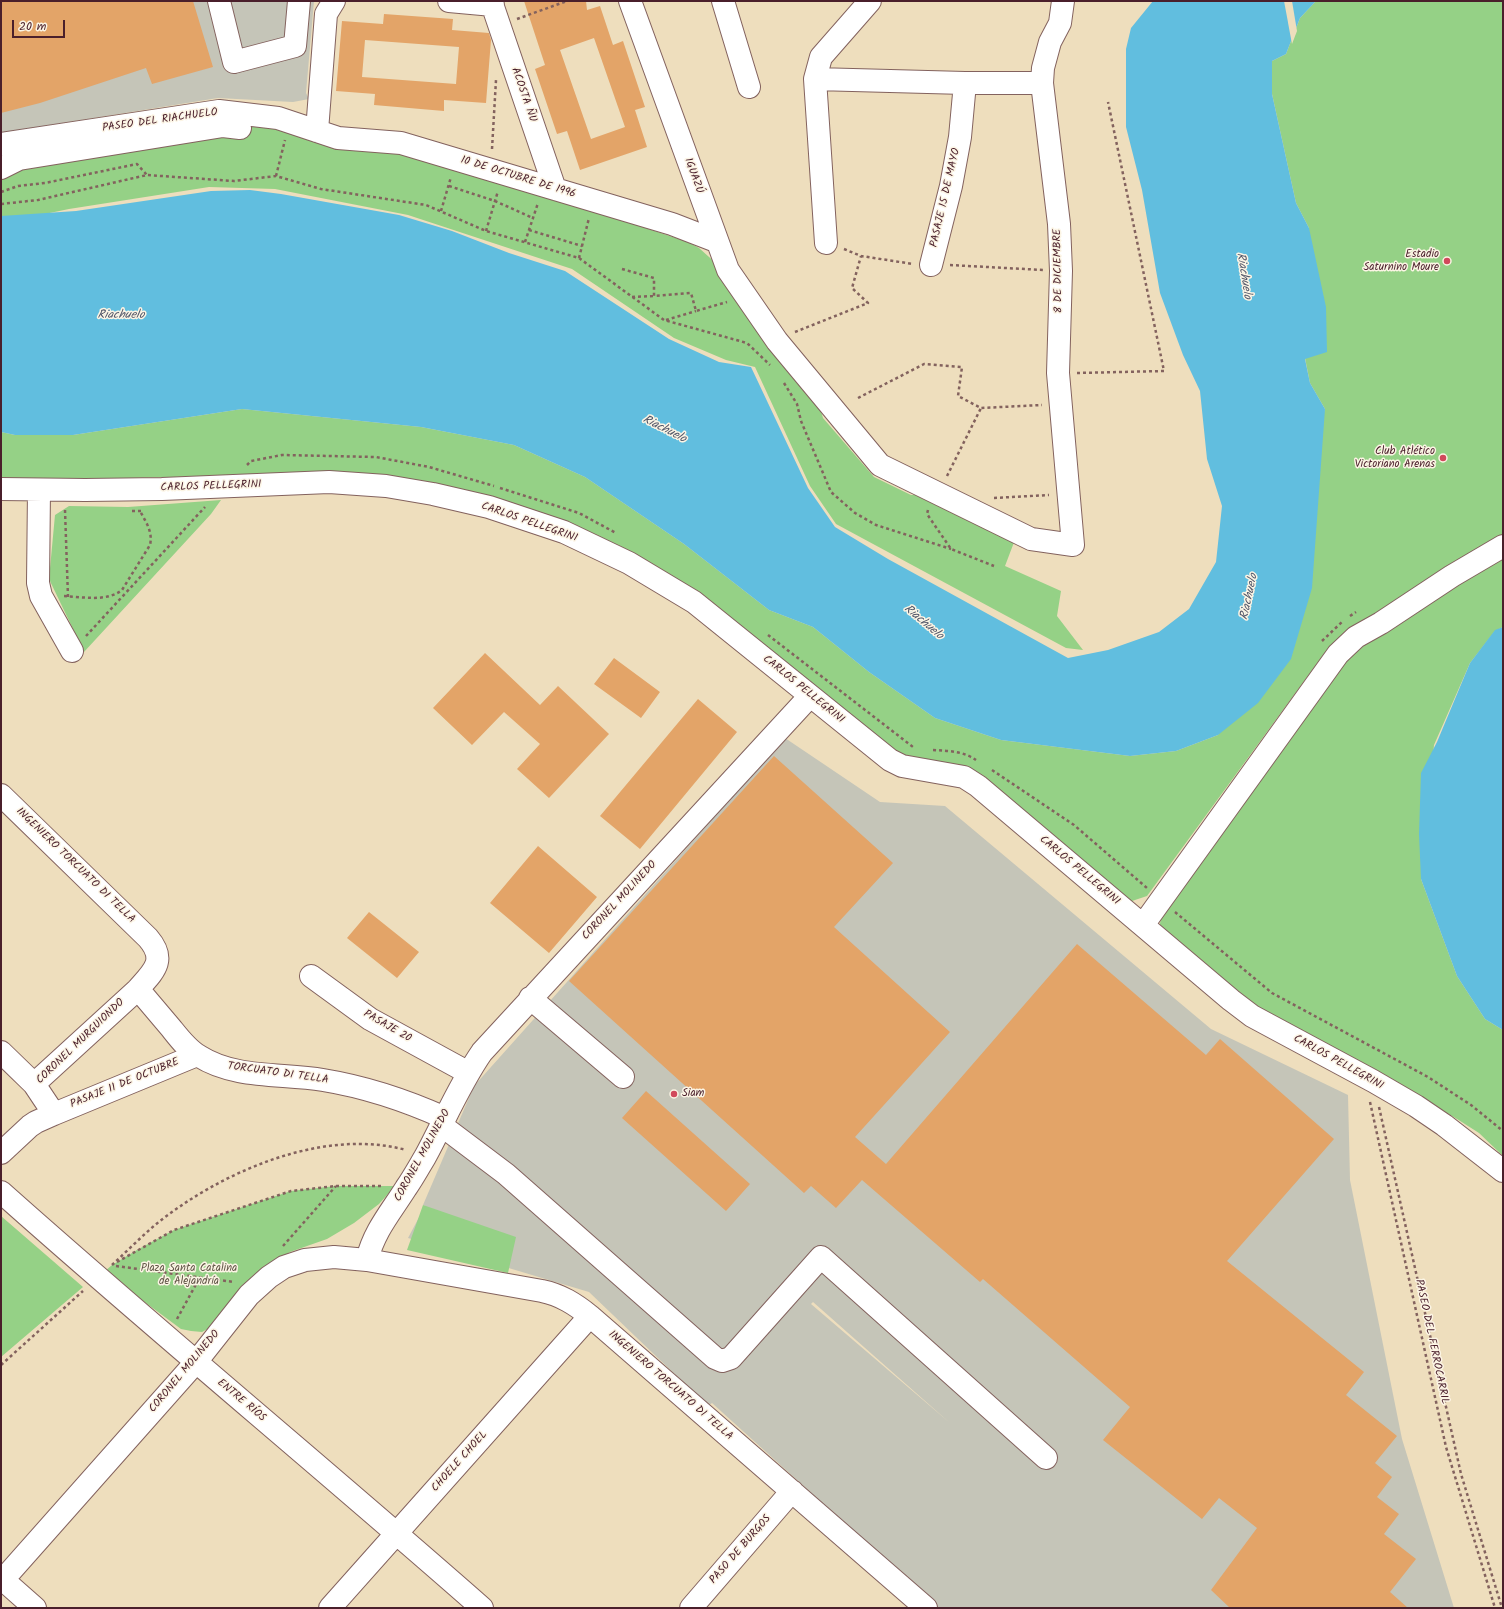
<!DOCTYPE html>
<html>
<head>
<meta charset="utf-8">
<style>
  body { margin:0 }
  #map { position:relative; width:1504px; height:1609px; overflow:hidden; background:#eedebd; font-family:Kalam,sans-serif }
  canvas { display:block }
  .frame { position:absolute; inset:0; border:2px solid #4a1f2b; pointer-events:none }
  .scale { position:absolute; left:12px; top:20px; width:53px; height:18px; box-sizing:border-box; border:2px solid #4a1f2b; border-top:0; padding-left:5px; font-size:12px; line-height:14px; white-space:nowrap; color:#4a1f2b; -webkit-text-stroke:3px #fcf5e5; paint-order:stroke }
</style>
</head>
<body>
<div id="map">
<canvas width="1504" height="1609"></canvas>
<div class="frame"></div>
<div class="scale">20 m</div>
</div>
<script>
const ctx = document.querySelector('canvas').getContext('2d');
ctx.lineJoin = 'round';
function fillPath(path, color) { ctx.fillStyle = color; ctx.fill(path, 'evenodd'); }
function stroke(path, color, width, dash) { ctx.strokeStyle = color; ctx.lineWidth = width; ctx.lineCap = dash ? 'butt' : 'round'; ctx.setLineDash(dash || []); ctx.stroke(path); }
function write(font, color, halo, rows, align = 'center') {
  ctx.font = font + ' Kalam,sans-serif'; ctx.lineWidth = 3; ctx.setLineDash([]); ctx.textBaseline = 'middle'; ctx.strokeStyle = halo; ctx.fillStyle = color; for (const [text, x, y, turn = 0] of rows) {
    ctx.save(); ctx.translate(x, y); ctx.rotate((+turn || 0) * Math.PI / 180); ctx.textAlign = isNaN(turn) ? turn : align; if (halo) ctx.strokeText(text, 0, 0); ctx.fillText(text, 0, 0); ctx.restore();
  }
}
const industrial = new Path2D(`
  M1 1H314L306 93 309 99 293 102 218 98 1 133Z
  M785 738 880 802 945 806 1211 1029 1348 1095 1350 1180 1402 1439 1454 1608H938L712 1403 708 1406 589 1292 408 1238 425 1206 423 1205 474 1086ZM813 1302 950 1423 811 1304Z`);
const green = new Path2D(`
  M1316 1H1503V627L1495 631 1470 663 1434 745 1421 879 1457 976 1485 1019 1503 1030V1156L1479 1133 1457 1119 1380 1073 1253 1005 1159 930 1162 911 1348 659 1378 634 1347 631 1321 658 1147 896 1126 903 999 794 904 760 695 597 568 528 302 474 89 479H1V432L15 435H73L242 409 421 427 514 445 585 477 684 544 769 610 813 627 869 672 935 718 1001 740 1130 756 1176 751 1218 735 1325 409 1310 383 1305 358 1309 228 1296 203 1272 94V61L1286 54 1300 18Z
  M244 119 408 150 688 242 699 248 718 265 819 404 823 418 874 477 911 495H929L1016 537 1005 566 1061 591 1057 616 1083 650 1066 648 836 524 810 486 755 367 726 360 674 338 572 269 408 215 275 189 209 187 69 209 1 223V150Z
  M221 500 211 514 84 652 49 579 55 515 69 506 128 507Z
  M336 1186H395L379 1204 354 1223 327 1239 290 1252 263 1268 240 1288 211 1327 202 1332 191 1331 181 1329 104 1272 112 1265 137 1250 174 1230 291 1191Z
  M423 1205 516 1237 508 1273 407 1250Z
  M1 1216 83 1287 1 1357Z`);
const water = new Path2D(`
  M1153 1H1316L1300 18 1286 54 1272 61V94L1296 203 1309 228 1326 307 1327 352 1305 359 1310 383 1325 409 1312 588 1291 659 1258 703 1218 735 1176 751 1130 756 1001 740 935 718 869 672 813 627 769 610 684 544 585 477 514 445 421 427 242 409 73 435H15L1 432V216L76 211 211 191 250 190 281 194 399 215 452 231 509 253 565 271 669 339 719 362 751 367 808 488 835 527 888 559 1068 658 1108 650 1159 632 1189 609 1216 562 1222 506 1207 459 1200 391 1183 355 1160 293 1142 190 1126 127V49L1131 28Z
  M1503 627V1030L1485 1019 1457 976 1421 879 1419 834 1421 773 1437 742 1470 663 1495 630Z`);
const pier = new Path2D(`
  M1284 1H1292L1297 31 1292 44Z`);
const building = new Path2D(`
  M1 1H193L213 67 152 84 146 68 40 103 1 113Z
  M524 1H586L587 10 600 6 613 45 623 41 645 107 635 110 647 147 580 170 567 131 557 134 535 69 545 65ZM594 38 625 127 591 139 560 50Z
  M384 14 453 19 452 30 489 33 491 40 486 103 444 100V111L374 105 375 94 336 91 342 21 383 24ZM365 40 459 47 456 84 362 77Z
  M485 653 540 705 558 686 609 734 549 798 517 769 540 744 504 712 472 745 433 708Z
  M614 658 660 692 641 718 594 684Z
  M698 699 737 732 640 849 600 816Z
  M774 756 893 863 834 927 950 1032 855 1137 886 1164 1077 944 1206 1055 1220 1039 1334 1139 1227 1261 1364 1372 1346 1395 1397 1436 1375 1463 1392 1477 1377 1497 1399 1514 1384 1534 1416 1559 1390 1592 1408 1608H1230L1211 1590 1257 1528 1219 1498 1202 1519 1103 1440 1130 1407 983 1279 980 1282 862 1180 836 1208 811 1186 804 1193 569 981Z
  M538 846 597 897 549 953 490 903Z
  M369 912 419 952 397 978 347 938Z
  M646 1091 750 1184 726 1211 622 1118Z`);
const path = new Path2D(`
  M517 19 567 1
  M492 149 496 80
  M276 176 285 140
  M449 186 495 201 533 218
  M1 192 18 186 45 183 137 164 147 175
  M1 204 38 200 147 175 234 181 276 176 321 189 426 205 486 231 579 258 664 320 747 343 770 365
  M441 211 451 177
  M529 230 582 246
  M486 231 498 191
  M525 242 538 203
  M844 249 861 256 913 264
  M579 258 589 218
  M950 265 1043 270
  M622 269 654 278V296L691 293 696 311 727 302
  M632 297 654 296
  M666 320 696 311
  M795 332 868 303 852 288 861 256
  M1077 373 1164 371 1108 102
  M784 383 797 404 801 421 831 492 855 513 876 525 951 549
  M858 398 924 364 962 367 958 396 981 408 1042 405
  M247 465 251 461 282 455 376 457 429 467 494 486
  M947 476 981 408
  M500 488 579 513 616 533
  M994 498 1049 495
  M65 510 68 597
  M928 510 927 514 951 549 994 566
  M132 511H143
  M64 596C83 597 107 602 122 590L150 545C153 532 146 522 140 511
  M1350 616 1356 612
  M768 635 913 747
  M86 636 205 507
  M1322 641 1343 621
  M933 750C949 751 963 751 976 760
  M992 770 1074 825 1147 888
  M1175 912 1272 993 1428 1077 1471 1105 1503 1131
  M1370 1102 1446 1447 1495 1608
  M1379 1107 1461 1474 1502 1608
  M283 1246 336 1186
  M117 1262 174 1230 291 1191 336 1186H383
  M112 1265C126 1252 140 1238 155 1225 219 1173 322 1127 406 1150
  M116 1266 234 1282
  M177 1319 200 1277
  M1 1365 83 1291`);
const minor = new Path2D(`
  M219 1 234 62 295 46 299 1
  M449 1 493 5
  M491 1 555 189
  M630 1 728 270 777 341 880 465 1031 539 1073 545 1058 373 1061 271 1059 224 1042 83 1043 68 1050 42 1060 23 1063 1
  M723 1 749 87
  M815 79 965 83H1042
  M317 131 326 14 334 1
  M1 144 219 111 278 118 338 138 401 143 672 224 716 241
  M1 168 19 159 223 126 240 128
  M826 243 815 79 821 57 870 1
  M931 265 951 186 960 137 965 83
  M1 489 85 490 162 489 329 482 386 486 433 494 489 507 564 532 629 563 694 602 890 760 902 766 964 777 978 786 1231 1000 1252 1016 1373 1081 1416 1106 1444 1125 1503 1171
  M39 490 38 583 41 596 72 651
  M1 795 148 938C167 960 154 971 138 989L34 1084 54 1114 36 1122 30 1126 1 1153
  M1143 925 1338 654 1356 637 1381 623 1452 576 1503 546
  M311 976 370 1019 467 1072
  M138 989C149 1002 160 1015 171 1028 179 1038 188 1050 199 1056 235 1079 282 1073 323 1080 366 1087 405 1100 445 1118
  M530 998 623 1077
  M1 1052 34 1084
  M54 1114 197 1055
  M441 1125 506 1174 715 1358 722 1361 731 1358 821 1257 1046 1458
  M1 1192C159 1333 323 1468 482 1608
  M367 1260C374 1231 391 1212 406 1188 413 1178 419 1167 425 1157 444 1122 459 1085 482 1052L810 696
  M1 1578 35 1608
  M1 1582 196 1362 249 1295 269 1277 284 1267 305 1260 334 1257 367 1260 542 1291C561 1295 575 1304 590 1316L926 1608
  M330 1608 590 1316
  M691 1608 792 1491`);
const markers = [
  [1447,261,4,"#d1495b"],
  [1443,458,4,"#d1495b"],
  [674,1094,4,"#d1495b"]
];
const streetNames = [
  ["ACOSTA ÑU",523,95,71],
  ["PASEO DEL RIACHUELO",160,121,-8],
  ["IGUAZÚ",693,176,70],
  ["10 DE OCTUBRE DE 1996",518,178,17],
  ["PASAJE 15 DE MAYO",946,198,-77],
  ["8 DE DICIEMBRE",1059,271,-91],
  ["CARLOS PELLEGRINI",211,487,-2],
  ["CARLOS PELLEGRINI",529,523,19],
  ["CARLOS PELLEGRINI",803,690,39],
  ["INGENIERO TORCUATO DI TELLA",75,866,44],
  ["CARLOS PELLEGRINI",1079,871,40],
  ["CORONEL MOLINEDO",620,901,-47],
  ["PASAJE 20",387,1027,30],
  ["CORONEL MURGUIONDO",81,1042,-44],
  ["CARLOS PELLEGRINI",1338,1063,29],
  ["TORCUATO DI TELLA",278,1074,8],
  ["PASAJE 11 DE OCTUBRE",125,1084,-22],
  ["CORONEL MOLINEDO",423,1156,-61],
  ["PASEO DEL FERROCARRIL",1431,1342,78],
  ["CORONEL MOLINEDO",185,1372,-50],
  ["INGENIERO TORCUATO DI TELLA",670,1386,41],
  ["ENTRE RÍOS",241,1401,40],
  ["CHOELE CHOEL",460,1462,-48],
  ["PASO DE BURGOS",741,1550,-49]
];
const poiNames = [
  ["Estadio",1439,255],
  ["Saturnino Moure",1439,268],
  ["Club Atlético",1435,452],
  ["Victoriano Arenas",1435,465],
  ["Siam",682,1094,"left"]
];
const parkNames = [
  ["Plaza Santa Catalina",189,1269],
  ["de Alejandría",189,1282]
];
const waterNames = [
  ["Riachuelo",1243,276,81],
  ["Riachuelo",121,316],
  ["Riachuelo",664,430,27],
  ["Riachuelo",1250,597,-78],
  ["Riachuelo",923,623,40]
];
fillPath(industrial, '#c5c5b8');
fillPath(green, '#95d186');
fillPath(water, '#61bedf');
fillPath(pier, '#eedebd');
fillPath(building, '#e3a468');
stroke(minor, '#83625e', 24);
stroke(path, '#83625e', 2.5, [3, 3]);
stroke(minor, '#fff', 22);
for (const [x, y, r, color] of markers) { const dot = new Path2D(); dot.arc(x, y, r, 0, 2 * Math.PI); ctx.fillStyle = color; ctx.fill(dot); stroke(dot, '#fcf5e5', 1.5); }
write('11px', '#4a1f2b', '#fcf5e5', streetNames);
write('11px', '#4a1f2b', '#fcf5e5', poiNames, 'right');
write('11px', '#605446', '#fcf5e5', parkNames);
write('italic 12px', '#52576a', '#fcf5e5', waterNames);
</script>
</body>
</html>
